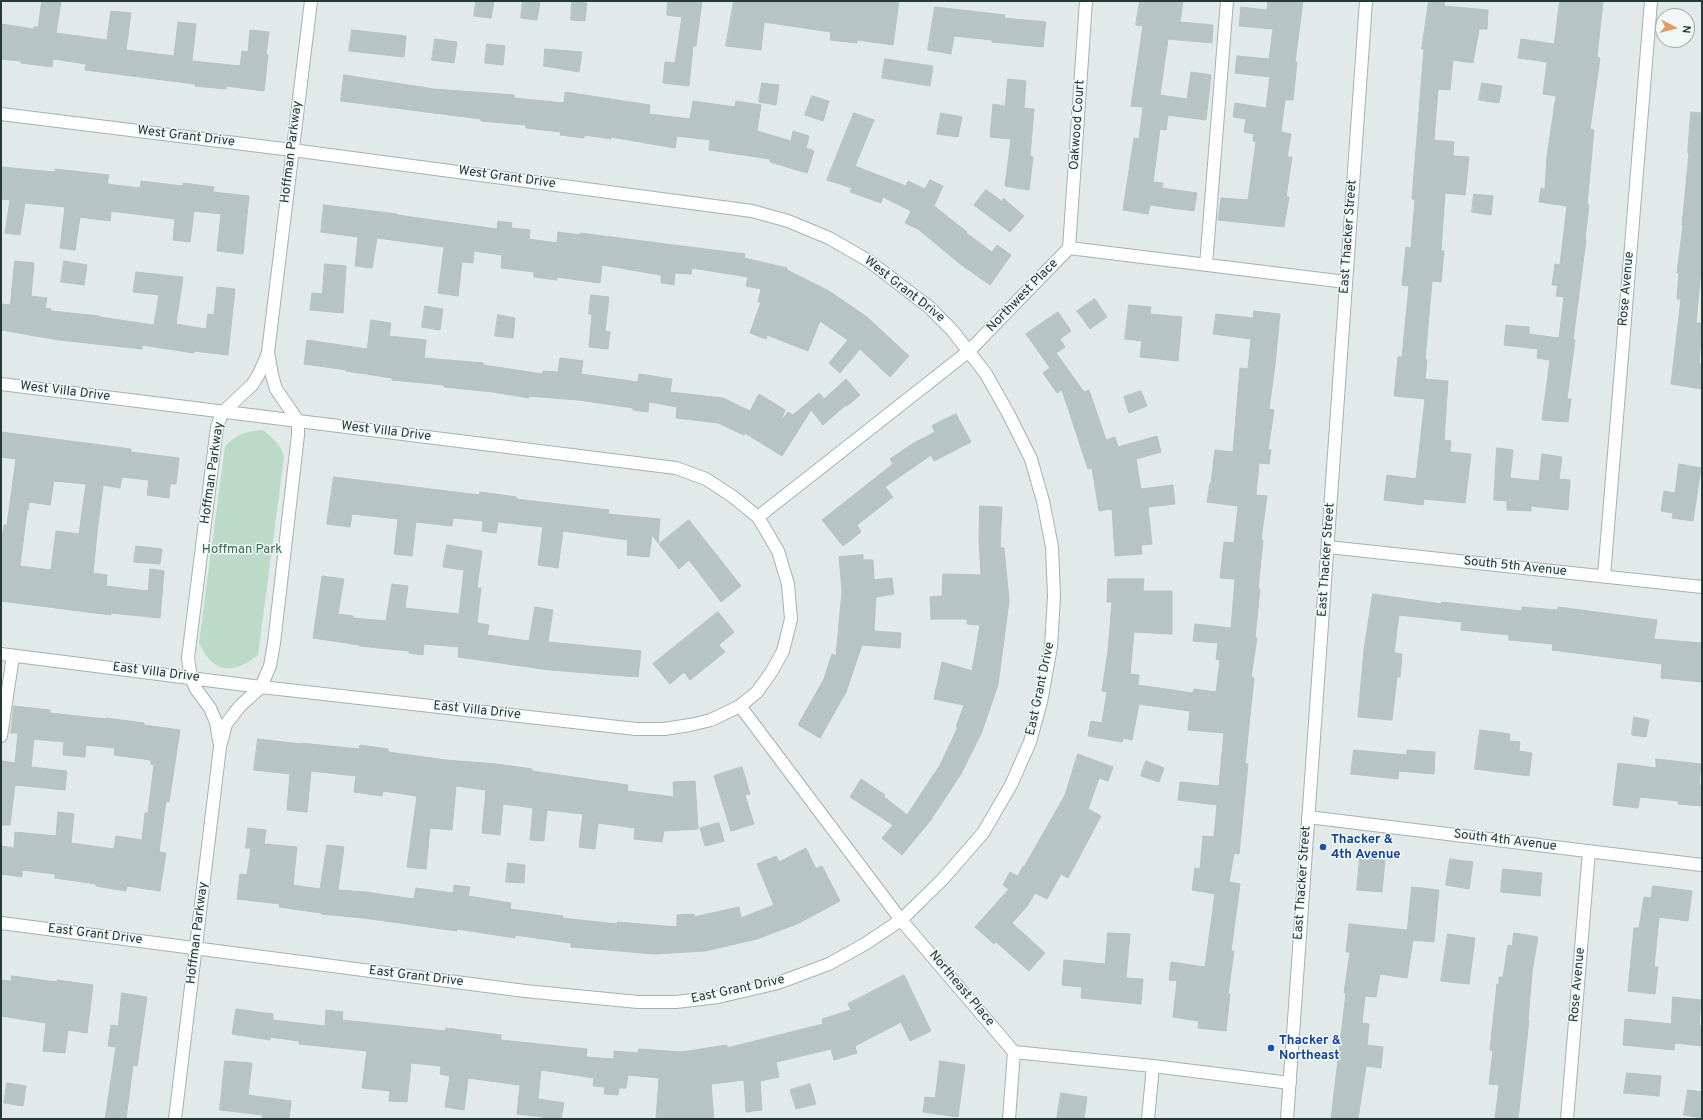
<!DOCTYPE html>
<html>
<head>
<meta charset="utf-8">
<style>
  body { margin:0 }
  #map { position:relative; width:1703px; height:1120px; overflow:hidden; background:#e1eae8; font-family:Overpass,sans-serif }
  canvas { display:block }
  .frame { position:absolute; inset:0; border:2px solid #233a37; pointer-events:none }
  .north { position:absolute; left:1655px; top:8px; width:40px; height:40px; box-sizing:border-box; background:#f1f7f5; border:1px solid #9faba9; border-radius:50%; rotate:97deg; font-size:11px; font-weight:700; line-height:16px; text-align:center; color:#233a37 }
  .north::after { content:''; display:block; margin:auto; width:14px; height:18px; background:#e79762; clip-path:polygon(50% 0,100% 100%,50% 72%,0 100%) }
</style>
</head>
<body>
<div id="map">
<canvas width="1703" height="1120"></canvas>
<div class="frame"></div>
<div class="north">N</div>
</div>
<script>
const ctx = document.querySelector('canvas').getContext('2d');
ctx.lineJoin = 'round';
function fillPath(path, color) { ctx.fillStyle = color; ctx.fill(path, 'evenodd'); }
function stroke(path, color, width, dash) { ctx.strokeStyle = color; ctx.lineWidth = width; ctx.lineCap = dash ? 'butt' : 'round'; ctx.setLineDash(dash || []); ctx.stroke(path); }
function write(font, color, halo, rows, align = 'center') {
  ctx.font = font + ' Overpass,sans-serif'; ctx.lineWidth = 3; ctx.setLineDash([]); ctx.textBaseline = 'middle'; ctx.strokeStyle = halo; ctx.fillStyle = color; for (const [text, x, y, turn = 0] of rows) {
    ctx.save(); ctx.translate(x, y); ctx.rotate((+turn || 0) * Math.PI / 180); ctx.textAlign = isNaN(turn) ? turn : align; if (halo) ctx.strokeText(text, 0, 0); ctx.fillText(text, 0, 0); ctx.restore();
  }
}
const green = new Path2D(`
  M263 430C273 438 281 445 284 457L258 655C233 675 213 674 199 643L225 446C239 433 245 432 263 430Z`);
const building = new Path2D(`
  M42 1H61L56 33 107 40 111 11 131 13 126 50 174 56 178 22 196 24 192 61 240 66 242 51 248 52 250 30 269 32 266 55H268L264 91 226 86V89L195 86V84L85 70 86 64 53 59 52 67 21 63V61L1 59V24L34 29V27H38Z
  M476 1H494L491 18 474 16Z
  M523 1H540L537 20 521 18Z
  M668 1H702L696 46H693L689 86 663 83 665 62 675 63 682 17 667 15Z
  M734 1H899L893 45 857 40V43L830 40 831 32 764 22 761 50 726 46Z
  M1140 1H1183L1180 22 1213 25 1212 43 1168 39 1160 95 1187 99 1191 72 1211 75 1206 120 1168 115 1166 130 1160 129 1153 182 1163 183 1162 188 1197 193 1194 211 1150 205 1148 214 1123 210 1134 138 1139 139 1143 107 1131 106 1143 26 1136 25Z
  M1268 1H1303L1295 62H1297L1293 100H1285L1281 132 1291 134 1287 157H1292L1286 197H1289L1284 227 1218 220 1221 198 1248 200 1256 142 1253 141 1254 134 1244 132 1246 119 1233 117 1235 103 1266 108 1270 77 1235 73 1237 56 1269 59 1273 29 1239 26 1241 7 1267 10Z
  M1429 1H1445L1444 6 1488 10 1487 29H1479L1473 63 1453 60 1450 90 1438 89 1434 140 1454 142 1453 156 1469 157 1465 195 1445 193 1441 251H1444L1441 282 1432 281 1425 360H1427L1425 379 1448 381 1444 440 1451 441 1450 452 1471 454 1465 503 1424 499 1423 505 1384 500 1387 475 1416 479 1425 399 1394 396 1398 357H1402L1409 286 1402 285 1406 247 1411 248 1415 200 1412 199 1424 49H1422Z
  M1560 1H1603L1597 57 1600 58 1590 129 1594 130 1587 205H1589L1585 239 1586 240 1573 340H1575L1567 399H1571L1568 422 1542 420 1550 360 1537 358 1538 349 1504 345 1506 325 1529 327V334L1559 338 1564 297 1556 296 1558 285H1552L1555 264 1560 265 1567 206 1539 202 1541 188 1545 189 1547 156 1556 96 1543 94 1547 62 1518 58 1521 39 1554 44Z
  M572 2 587 3 585 21 571 20Z
  M935 7 1005 15 1004 18 1046 22 1043 47 992 42V40L954 36 951 54 928 50Z
  M352 30 406 36 404 57 349 51Z
  M435 39 457 42 454 63 432 60Z
  M487 44 505 46 503 65 485 63Z
  M545 49 582 52 579 72 544 66Z
  M885 59 933 66 930 86 882 78Z
  M344 75 434 89 514 95V98L564 103 565 92 650 105 649 114 690 119 693 101 735 107 736 101 761 105 757 131 791 141 793 131 809 136 806 148 814 151 807 173 770 162V159L709 150 710 140 677 136 675 148 611 137V139L584 135V138L560 135 561 132 526 128V125L481 121V119L341 101Z
  M1008 79 1026 81 1024 108 1034 109 1030 156 1033 157 1029 190 1005 186 1011 139 990 137 993 104 1005 106Z
  M762 83 779 85 776 105 759 102Z
  M1482 83 1502 86 1499 103 1479 100Z
  M812 96 829 101 823 121 805 115Z
  M1691 112 1702 113V259L1696 323H1702L1699 364H1702V389L1671 384 1681 299H1677L1679 273H1677L1683 225H1682L1689 154 1688 153Z
  M854 113 874 120 855 166 906 186 908 181 925 189 930 180 943 186 934 206 967 232 966 233 992 252 997 245 1011 255 990 285 959 263 918 229 905 223 911 211 883 197 881 203 850 192 852 188 827 180Z
  M941 113 962 117 958 137 937 134Z
  M1 167 55 172V169L109 175 107 184 140 188 141 181 183 186V183L214 187 213 192 249 196 243 254 217 251 221 214 194 211 190 242 173 240 175 219 111 211 110 221 80 217 75 250 60 248 65 207 25 203 20 235 5 233 10 200 1 199Z
  M986 190 1003 202V198L1024 216 1010 232 974 205Z
  M1474 194 1493 196 1491 215 1472 212Z
  M324 205 397 214V215L497 229 498 221 512 223 511 228 530 230 529 239 557 243 558 232 580 235V233L745 254 744 258 787 268V270L829 291 867 317 909 356 890 377 860 349 840 373 829 363 848 340 820 321 808 351 767 335 766 339 750 333 761 302H758L761 289 746 286 748 277 692 268 691 274 675 273 674 285 661 283V275L602 265 600 283 557 277V280L534 277V272L501 268 502 255 474 251 473 263 462 262 458 296 438 293 444 247 377 238 372 268 355 266 358 237 321 232Z
  M15 261 34 263 31 296 47 298 45 308 51 309V311L99 316V317L154 325 159 295 133 292 136 272 183 277 176 324 206 329 208 314 214 315 217 287 235 289 228 355 194 351V353L142 345V349L59 340 1 330V304L10 305Z
  M64 261 87 265 84 285 61 282Z
  M325 264 346 266 343 313 310 310 312 293 322 294Z
  M591 295 609 297 605 331 610 332 608 349 589 347 592 315 589 314Z
  M1095 299 1107 317 1090 329 1077 311Z
  M1129 305 1151 307 1150 314 1182 317 1178 361 1140 357 1142 341 1125 339Z
  M425 306 443 309 440 330 422 327Z
  M1254 311 1280 314 1275 365 1269 409 1274 410 1268 450H1271L1269 464 1259 463 1256 495 1267 496 1261 540H1263L1258 589H1260L1255 638H1257L1251 677 1254 678 1245 764H1248L1239 854 1234 853 1229 882 1240 884 1231 951H1234L1228 994H1230L1226 1031 1198 1028 1199 1021 1173 1017 1177 981 1169 980 1171 962 1205 967 1215 894 1192 890 1195 868 1200 869 1203 836 1214 837 1217 805 1178 800 1180 782 1219 786 1224 733 1188 730 1190 711 1139 704 1132 740 1123 738 1122 742 1088 736 1091 721 1102 723 1107 692 1102 691 1108 651 1112 602H1107L1108 579H1144L1143 591H1172V634L1134 632 1130 674 1139 675 1138 685 1193 693 1194 689 1216 692 1220 660 1216 659 1218 643 1193 641 1195 624 1231 628 1235 579 1220 578 1224 542 1234 543 1238 506 1207 502 1210 483 1211 484 1215 450 1233 452 1240 368 1248 369 1251 339 1213 334 1216 314 1253 318Z
  M1058 312 1071 331 1060 339 1065 347 1056 353 1084 392 1089 390 1106 440 1115 437 1118 447 1157 436 1161 452 1136 459 1141 489 1173 485 1175 504 1148 507 1152 544 1141 545 1142 554 1115 556 1112 509 1099 511 1092 468 1088 469 1062 390 1057 393 1043 373 1050 368 1026 334Z
  M498 315 515 318 513 338 495 336Z
  M371 320 391 323 389 336 426 340 424 358 483 363V365L543 374V371L558 372 560 358 583 361 581 374 638 382 639 374 672 379 670 392 723 398 750 411 759 394 785 410 781 421 788 412 793 415 819 393 824 399 846 379 860 395 847 406 846 405 823 425 811 410 782 456 745 433 744 435 718 423 676 418 677 407 649 402 648 412 633 410V408L578 400 529 396V398L493 392 444 387V385L392 380V378L346 371 347 370 304 364 307 340 367 349Z
  M1141 391 1147 406 1129 413 1124 397Z
  M956 414 971 442 934 461 931 455 885 487 893 497 857 525 861 532 843 546 822 520 893 464 890 459 912 444 935 432 932 426Z
  M1 432 131 449V452L179 458 176 484H170L169 498 147 495 149 480 122 477 120 488 103 485 97 533 93 573 107 575 106 586 148 591 150 569 164 571 160 618 111 613V615L1 601V548L4 525H7L16 459 1 457ZM54 481 86 484 79 534 56 531 51 570 20 566 27 510H28L29 502 50 505Z
  M1497 448 1513 450 1510 478 1539 481 1542 454 1562 457 1559 479 1570 480 1568 510 1531 506V511L1507 510V501L1494 500Z
  M1679 464 1701 468 1693 521 1672 518 1673 513 1661 511 1664 491 1675 493Z
  M334 477 479 495 480 492 516 497V499L609 510 608 514 660 519 658 543 652 535 649 557 627 555 628 540 563 531 558 568 538 565 543 527 498 522 496 533 482 531 483 521 453 518 452 526 416 522 412 556 394 554 398 519 352 514 350 527 327 524Z
  M980 506 1002 507 1000 548H1004L1009 601 998 685 981 734 961 774 930 821 902 855 882 838 893 825 850 797 861 779 885 795 883 796 907 815 940 765 958 727H956L964 705 934 699 942 662 972 671 980 625 967 624V619H931L930 597 942 596 943 574 981 575 979 539Z
  M689 520 741 586 721 602 689 560 679 569 659 544Z
  M447 545 482 551 477 588H481L477 623 489 625 487 635 529 641 535 607 553 610 548 642 641 651 638 677 550 670 458 657 459 647 424 644 423 655 409 653V651L359 646V645L313 638 322 576 344 579 338 614 353 616V618L386 621 392 584 408 586 405 608 459 614 464 570 443 567Z
  M136 546 162 549 160 564 134 562Z
  M863 555V560H873L874 580 892 578 894 594 876 597 874 631 901 633 900 648 862 645 846 692 820 738 798 725 824 679 832 654 836 656 842 591 839 557Z
  M1373 594 1441 604 1442 602 1522 611V607L1557 610 1558 607 1657 620 1654 639 1702 643V682L1661 678 1662 664 1552 650 1553 644 1509 640V635L1461 630 1462 622 1399 615 1394 653 1402 654 1400 677H1397L1392 720 1358 717 1364 650Z
  M718 612 734 632 719 645 725 652 690 680 684 672 670 684 653 664Z
  M14 706 50 710V713L106 719V718L144 723V725L180 730 169 802 166 801 159 852 166 853 160 891 127 886 126 891 96 886V884L55 878V874L22 870V877L1 874V846L14 848 15 832 56 836 58 812 74 814 71 843 114 849 116 836 142 840 145 813H148L154 765 151 764V760L114 755 115 748 86 745 85 757 63 755 64 742 34 739 31 767 67 771 65 790 15 785 10 825H1L2 761 15 763 18 733H11Z
  M1634 717 1649 720 1646 737 1632 735Z
  M1480 730 1510 734 1509 741 1520 742 1519 751 1532 753 1529 776 1475 769Z
  M258 739 301 744V743L359 749 360 745 388 749V752L446 760 496 764 532 769V771L628 785 627 791 674 797 673 782 695 781 698 829 664 831 662 842 634 839 635 828 598 823 595 849 579 847 583 814 547 810 544 841 530 840 533 808 503 804 500 835 482 833 486 790 456 786 452 830 430 828 426 869 407 867 417 796 383 791 382 796 354 792 356 776 311 771 307 812 287 810 290 774 254 770Z
  M1354 750 1407 755V750L1435 752 1434 774 1399 771 1398 779 1351 774Z
  M1078 754 1113 767 1108 781 1099 778 1088 809 1101 816 1068 878 1061 874 1047 899 1035 893 1028 905 1012 923 1045 953 1029 971 996 942 994 944 975 927 1009 889 1003 885 1010 872 1018 876 1023 866 1024 867 1065 795Z
  M1656 759 1701 764 1699 785H1702V806L1678 804 1679 801 1640 797 1638 808 1613 805 1618 763 1656 768Z
  M1146 761 1164 768 1159 782 1141 776Z
  M742 767 750 794 745 795 754 824 731 831 714 776Z
  M719 823 724 841 705 846 700 828Z
  M248 828 266 830 264 844 297 847 293 885 320 889 327 845 344 847 338 890 366 892 414 899 416 888 453 893 454 885 470 887 468 896 511 903 510 909 563 916 562 918 617 924V922L677 927V915L694 914V917L739 907 741 918 774 905 757 864 776 856 779 862 806 848 816 869 822 866 840 901 799 923 757 939 705 951 655 954 571 947V943L515 935V938L457 929V931L363 918 321 914V913L279 907 280 904 237 899 240 874 247 875 251 848H246Z
  M1360 857 1385 859 1382 892 1357 890Z
  M1450 859 1473 862 1469 889 1446 885Z
  M508 863 525 865 524 883 506 882Z
  M1503 869 1542 873 1540 896 1501 892Z
  M1653 886 1692 891 1688 921 1659 917 1654 967H1658L1655 994 1628 991 1634 928H1639L1644 897 1651 898Z
  M1412 887 1439 890 1434 942 1413 940 1407 978 1380 974 1376 997 1365 996 1362 1023 1369 1024 1367 1045 1383 1047 1381 1068 1366 1066 1358 1119H1331L1346 993H1344L1350 952H1346L1349 924 1407 930Z
  M1108 933 1130 934 1126 978 1143 979 1141 1004 1081 998 1082 987 1062 985 1064 960 1105 964Z
  M1514 933 1538 937 1532 972 1528 1020H1529L1518 1119H1495L1499 1085 1489 1084 1493 1051 1490 1050 1497 984H1499V977H1503L1508 945 1512 946Z
  M1448 934 1475 938 1469 984 1441 981Z
  M904 975 931 1031 910 1041 901 1022 855 1046 857 1053 834 1060 831 1049 776 1062 779 1077 760 1081 762 1110 746 1112 744 1080 711 1084 714 1119H656L659 1078 628 1075 626 1088H619L618 1095 604 1094 605 1087 593 1086 594 1078 541 1070 538 1099 564 1103 561 1119H543V1117L517 1114 520 1085 468 1078 464 1110 445 1107 450 1076 440 1074 441 1066 411 1063 407 1102 389 1101 390 1091 362 1088 367 1051 299 1044V1041L270 1037V1040L232 1034 236 1009 273 1014V1020L325 1026 326 1010 343 1012 342 1020 445 1031 446 1028 501 1035V1040L587 1049 586 1057 614 1059V1051L638 1053 639 1049 681 1052 727 1045V1048L823 1024 822 1019 851 1010 848 1004Z
  M12 976 57 982V980L93 985 87 1033 68 1030 65 1053 43 1051 46 1023 1 1016V980L11 981Z
  M122 993 147 997 137 1066 133 1065 126 1119H105L116 1047 108 1046 111 1025 118 1026Z
  M1673 997 1701 1000 1699 1025 1702 1026V1046L1675 1043 1674 1050 1623 1045 1625 1019 1671 1024Z
  M225 1061 252 1063 248 1095 291 1101 289 1119H262L263 1115 220 1110Z
  M940 1061 965 1065 958 1117 923 1112 925 1097 935 1098Z
  M1627 1073 1661 1076 1659 1096 1624 1093Z
  M7 1083 26 1086 23 1106 4 1103Z
  M810 1084 816 1104 796 1109 790 1090Z
  M1688 1090 1702 1092V1118L1684 1115Z
  M1061 1093 1087 1097 1084 1119H1057Z`);
const minor = new Path2D(`
  M1 114 292 150 752 211 788 221 829 238 869 261 929 307 952 330 986 374 1008 413 1031 459 1043 501 1052 547 1054 596 1051 647 1041 702 1030 742 1011 785 983 833 942 880 901 920 865 944 829 964 778 983 718 997 676 1002H638L525 991 1 923
  M1069 248 1346 282
  M1069 248 1086 1
  M1206 265 1227 1
  M1 384 676 468 706 479 732 496 758 517 778 551 788 584 791 619 783 651 772 671 757 692 740 706 711 720 690 725 664 729H636L261 687 1 654
  M758 517 969 351 1069 248
  M1328 547 1702 587
  M1604 576 1651 1
  M740 706 901 920 1014 1052 1153 1066 1290 1083
  M1 736 13 656
  M219 741 216 722 210 708 196 689 191 678 188 658 217 427 222 413 252 385 259 374 268 353
  M1308 817 1702 865
  M175 1119 220 747 226 724 240 706 261 687 270 666 274 643 298 435V421L276 389 272 375 268 352 311 1
  M1009 1119 1014 1052
  M1148 1119 1153 1066
  M1287 1119 1366 1
  M1567 1119 1589 851`);
const markers = [
  [1323,847,4,"#1a4fb4"],
  [1271,1048,4,"#1a4fb4"]
];
const streetNames = [
  ["Oakwood Court",1078,125,-86],
  ["West Grant Drive",186,137,7],
  ["Hoffman Parkway",292,152,-83],
  ["West Grant Drive",507,178,8],
  ["East Thacker Street",1349,237,-86],
  ["Rose Avenue",1627,289,-85],
  ["West Grant Drive",904,290,38],
  ["Northwest Place",1023,296,-46],
  ["West Villa Drive",65,392,7],
  ["West Villa Drive",386,432,7],
  ["Hoffman Parkway",213,473,-82],
  ["East Thacker Street",1327,560,-86],
  ["South 5th Avenue",1515,567,6],
  ["East Villa Drive",156,673,7],
  ["East Grant Drive",1041,689,-78],
  ["East Villa Drive",477,711,6],
  ["South 4th Avenue",1505,841,7],
  ["East Thacker Street",1303,883,-86],
  ["Hoffman Parkway",198,933,-83],
  ["East Grant Drive",95,935,7],
  ["East Grant Drive",416,977,7],
  ["Rose Avenue",1578,985,-85],
  ["Northeast Place",961,989,50],
  ["East Grant Drive",738,990,-12]
];
const parkNames = [
  ["Hoffman Park",242,550]
];
const transitNames = [
  ["Thacker &",1331,840],
  ["4th Avenue",1331,855],
  ["Thacker &",1279,1041],
  ["Northeast",1279,1056]
];
fillPath(green, '#bbdac8');
fillPath(building, '#b6c5c1');
stroke(building, '#b4c3bf', 1);
stroke(minor, '#a4b2af', 14);
stroke(minor, '#fff', 12);
for (const [x, y, r, color] of markers) { const dot = new Path2D(); dot.arc(x, y, r, 0, 2 * Math.PI); ctx.fillStyle = color; ctx.fill(dot); stroke(dot, '#f1f7f5', 1.5); }
write('13px', '#233a37', '#f1f7f5', streetNames);
write('13px', '#306d51', '#f1f7f5', parkNames);
write('bold 13px', '#164399', '#f1f7f5', transitNames, 'left');
</script>
</body>
</html>
